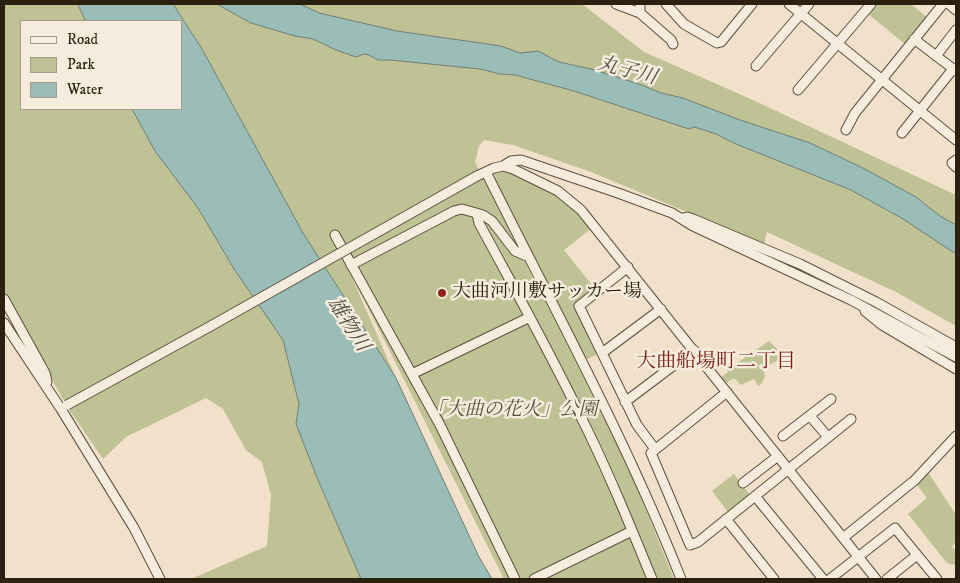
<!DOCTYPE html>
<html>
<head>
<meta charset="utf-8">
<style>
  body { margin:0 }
  #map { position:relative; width:960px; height:583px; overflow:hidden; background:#f1e1ca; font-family:"IM FELL DW Pica",serif }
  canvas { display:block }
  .frame { position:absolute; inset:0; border:5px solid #2c2010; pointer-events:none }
  .legend { position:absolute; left:20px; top:20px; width:162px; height:90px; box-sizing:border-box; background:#f6ecdd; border:1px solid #a59a8b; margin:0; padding:6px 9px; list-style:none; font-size:15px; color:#2c2010 }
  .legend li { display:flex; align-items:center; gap:10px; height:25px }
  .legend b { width:25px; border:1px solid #a59a8b }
</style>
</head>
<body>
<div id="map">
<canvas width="960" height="583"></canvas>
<div class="frame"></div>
<ul class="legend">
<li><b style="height:6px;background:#f6ecdd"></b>Road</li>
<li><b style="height:14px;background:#bec294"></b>Park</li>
<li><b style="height:14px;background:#9bbdb7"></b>Water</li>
</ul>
</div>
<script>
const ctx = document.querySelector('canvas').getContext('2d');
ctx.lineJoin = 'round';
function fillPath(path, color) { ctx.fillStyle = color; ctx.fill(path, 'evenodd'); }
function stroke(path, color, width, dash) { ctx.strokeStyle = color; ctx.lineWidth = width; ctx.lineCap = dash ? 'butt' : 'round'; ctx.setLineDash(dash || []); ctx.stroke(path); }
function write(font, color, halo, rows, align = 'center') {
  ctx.font = font + ' "IM FELL DW Pica","Noto Serif JP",serif'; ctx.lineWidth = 5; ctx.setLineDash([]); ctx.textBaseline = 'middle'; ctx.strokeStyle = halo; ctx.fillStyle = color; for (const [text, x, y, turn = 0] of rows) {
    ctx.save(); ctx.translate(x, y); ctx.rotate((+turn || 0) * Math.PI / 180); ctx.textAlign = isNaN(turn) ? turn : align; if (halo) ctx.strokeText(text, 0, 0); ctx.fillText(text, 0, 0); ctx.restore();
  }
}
const green = new Path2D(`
  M4 4H78L86 21H21V109H132L155 151 198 208 234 269 283 340 299 404 296 424 318 480 361 579H191L267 546 271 495 262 462 246 450 223 409 206 398 126 437 103 459 70 411 4 296Z
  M173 4H217L251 23 295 36 313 39 336 50 356 57 364 54 369 55 378 60H390L480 69 500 74 515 75 574 91 688 129 693 127 716 134 736 144 851 190 903 219 956 254V326L896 292 767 232 764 244 591 172 513 145 484 140 479 146 475 162 533 278 585 373 624 456 674 579H504L346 264 396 378 303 233 202 49Z
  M300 4H582L644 52 753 100 956 195V225L940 216 916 197 863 168 810 143 740 120 683 98 661 93 639 84 595 70 559 62 538 51 520 53 501 46 397 31 319 13Z
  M875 4H911L928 18 906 45 867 13Z
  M504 171C530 179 558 190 577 210 582 216 587 222 592 228L564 250 595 289 575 305 598 354 585 360 494 178 495 173 498 172Z
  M769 341 785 357 763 368 765 376 762 383 758 386 754 379 741 385 734 378 726 383 721 377 728 372 727 370Z
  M928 472 956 515V542L952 546 956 552V565L949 564 946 562 908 514 927 498 916 484Z
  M734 474 750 495 728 512 712 491Z`);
const water = new Path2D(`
  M78 4H173L202 49 303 233 396 378 479 557 492 579H361L318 480 296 424 299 404 283 340 234 269 198 208 155 151 132 109H181V21H86Z
  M217 4H300L319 13 397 31 501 46 520 53 538 51 559 62 595 70 639 84 661 93 683 98 740 120 810 143 863 168 916 197 940 216 956 225V254L903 219 851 190 736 144 716 134 694 127 689 129 574 91 515 75 500 74 480 69 390 60H378L369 55 364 54 356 57 336 50 313 39 295 36 251 23Z`);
const minor = new Path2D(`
  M616 4 640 13
  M640 4V13L671 40 673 44
  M666 4 684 24 717 43 721 42 752 4
  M789 4 956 140
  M949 4 956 10
  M914 39 956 71
  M936 56 956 30
  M756 66 809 4
  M798 90 871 4
  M846 130 855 113 943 4
  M902 133 953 69
  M956 160 952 163 956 167
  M503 166 511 161 521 160 618 193 672 213 693 226 851 300 956 357
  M486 172C553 307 626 439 681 579
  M477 176 494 168 503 166 513 169 558 191 581 210 876 579
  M477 214 479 223C514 288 550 352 582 419 608 471 630 525 652 579
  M683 218 687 217 693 219 800 264 876 302 956 347
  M335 235 440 425 515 579
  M351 265 454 211 462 209 483 215 492 221 515 251 527 256
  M4 299 45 373 47 382
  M865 311 882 325 956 369
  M4 323 61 409 134 528 160 579
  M602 353 579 306 628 267
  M412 374 530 317
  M727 392 651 453 690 545 698 542 851 419
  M625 402 694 350
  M810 416 828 437
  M783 436 831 399
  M655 449 637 425 602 353 661 309
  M743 483 778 456
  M755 496 823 579
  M726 519 774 579
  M843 538 915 480 956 436
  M534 579 632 531
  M830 579 895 528 937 579
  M887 579 917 555`);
const minorBridge = new Path2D(`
  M67 405 209 327 477 176`);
const markers = [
  [442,293,5,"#8f2418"]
];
const poiNames = [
  ["大曲河川敷サッカー場",452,293]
];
const parkNames = [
  ["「大曲の花火」公園",512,411]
];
const waterNames = [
  ["丸子川",627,72,15],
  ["雄物川",347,325,57]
];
const neighbourhoodNames = [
  ["大曲船場町二丁目",716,363]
];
fillPath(green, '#bec294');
fillPath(water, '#9bbdb7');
stroke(water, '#6f7e74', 1);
stroke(minor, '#5d503e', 11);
stroke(minor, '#f6ecdd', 9);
stroke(minorBridge, '#5d503e', 11, []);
stroke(minorBridge, '#f6ecdd', 9);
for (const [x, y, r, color] of markers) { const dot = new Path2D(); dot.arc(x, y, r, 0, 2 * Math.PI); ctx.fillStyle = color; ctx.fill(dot); stroke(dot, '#f6ecdd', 2); }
write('19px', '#2c2010', '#f6ecdd', poiNames, 'left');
write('italic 19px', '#585138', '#f6ecdd', parkNames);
write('italic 20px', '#4d4f42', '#f6ecdd', waterNames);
write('20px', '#7a1f14', '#f6ecdd', neighbourhoodNames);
</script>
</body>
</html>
